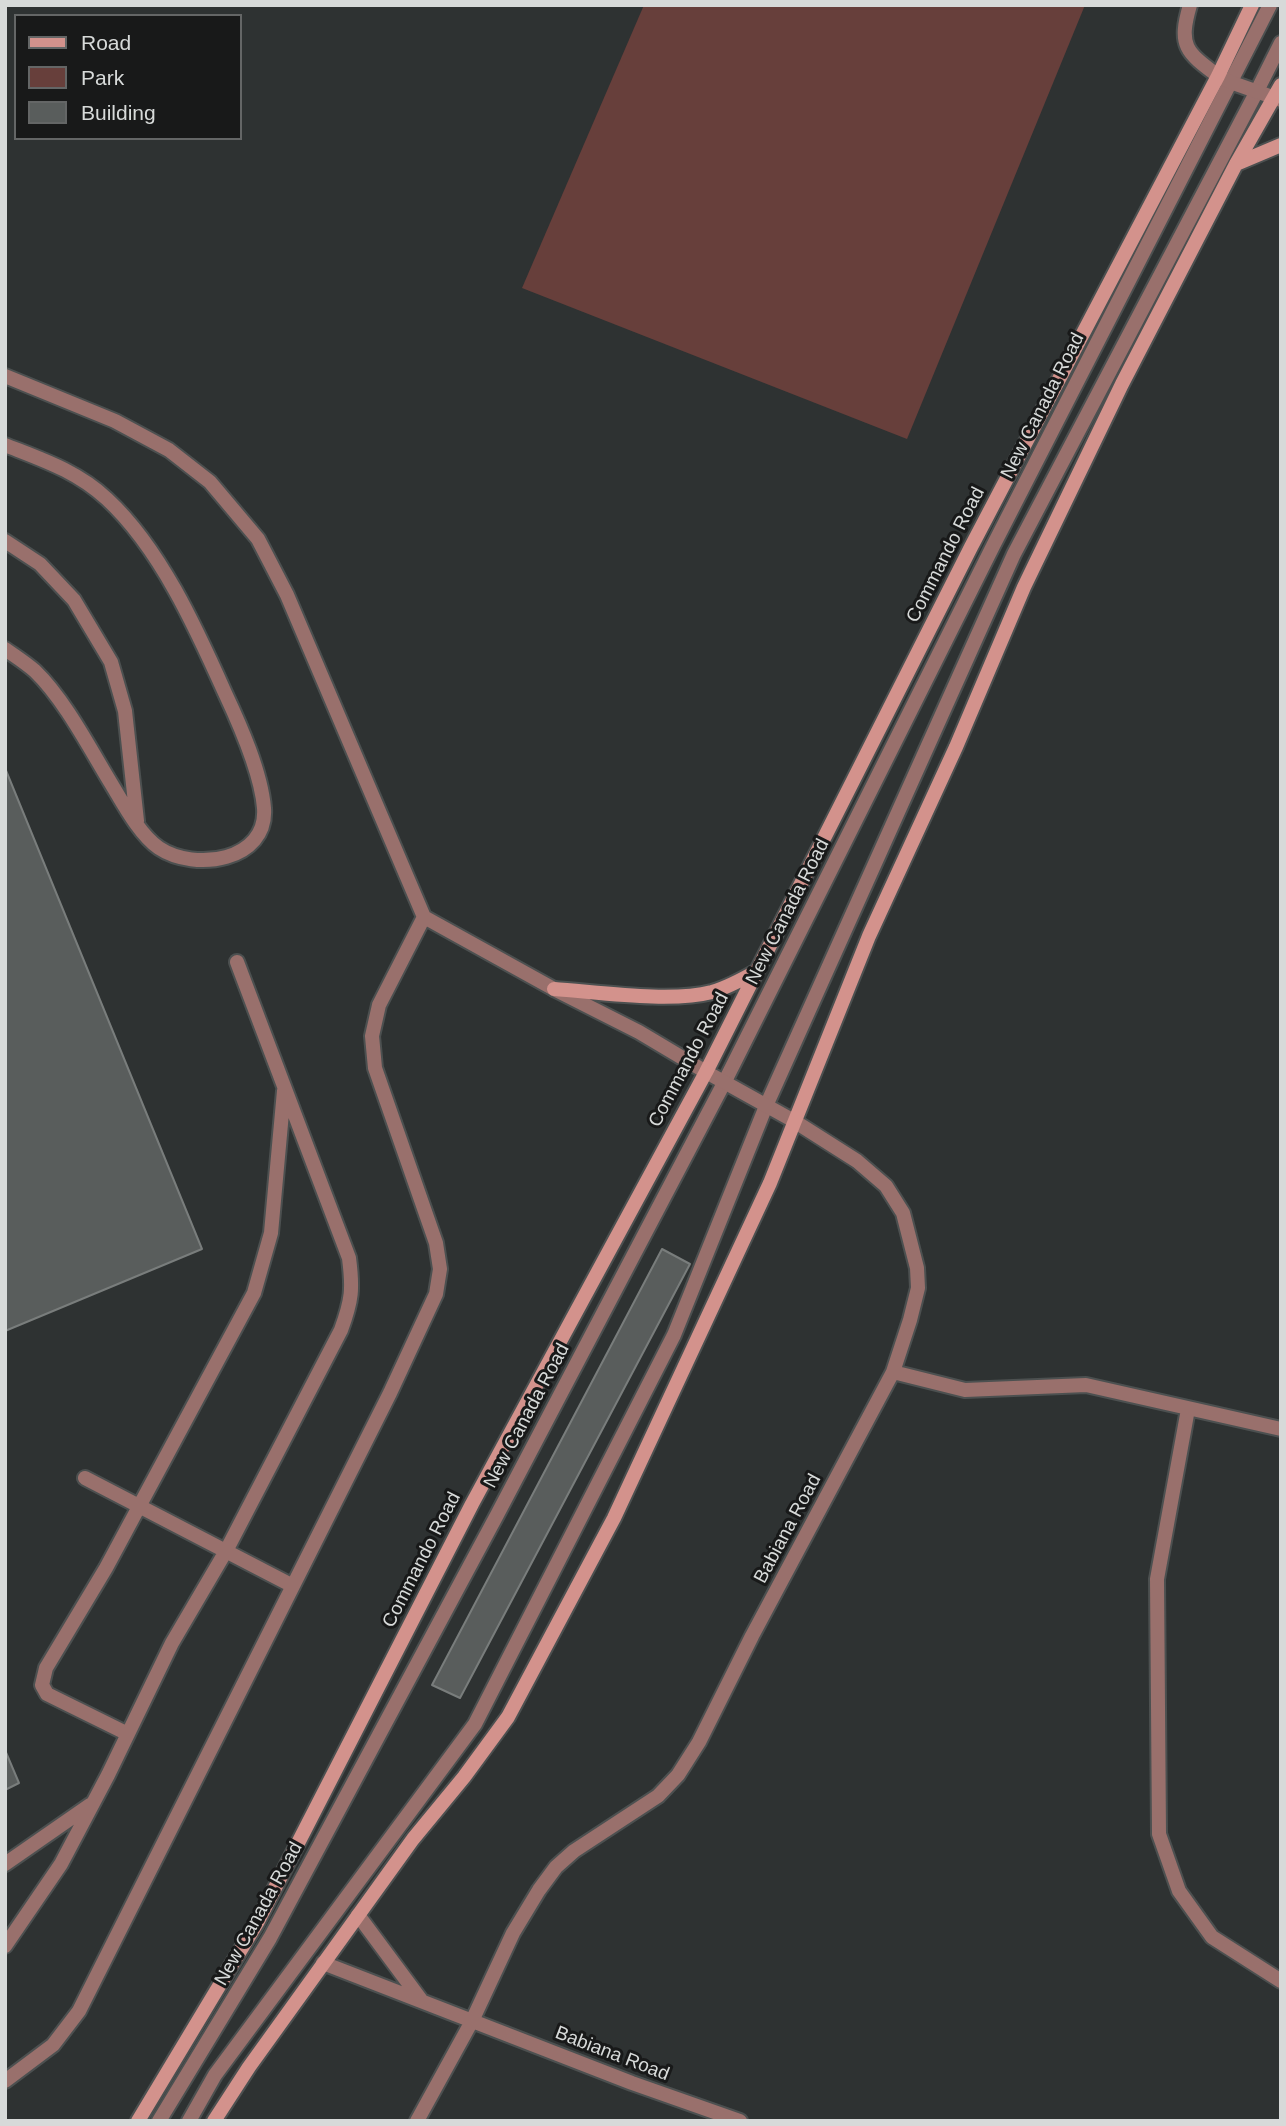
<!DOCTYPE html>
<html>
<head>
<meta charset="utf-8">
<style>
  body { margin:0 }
  #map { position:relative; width:1286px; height:2126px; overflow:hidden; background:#2e3232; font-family:Arial,sans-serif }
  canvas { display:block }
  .frame { position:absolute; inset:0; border:7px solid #d7dad9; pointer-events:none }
  .legend { position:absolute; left:14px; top:14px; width:228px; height:126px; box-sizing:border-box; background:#181919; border:2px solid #646666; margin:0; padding:9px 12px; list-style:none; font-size:21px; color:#d7dad9 }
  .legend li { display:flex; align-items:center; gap:14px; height:35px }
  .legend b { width:35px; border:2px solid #646666 }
</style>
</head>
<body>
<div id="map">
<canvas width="1286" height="2126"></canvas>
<div class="frame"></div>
<ul class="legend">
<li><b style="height:9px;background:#d3928c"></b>Road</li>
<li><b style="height:19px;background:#673f3b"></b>Park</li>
<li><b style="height:19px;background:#595d5c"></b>Building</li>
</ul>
</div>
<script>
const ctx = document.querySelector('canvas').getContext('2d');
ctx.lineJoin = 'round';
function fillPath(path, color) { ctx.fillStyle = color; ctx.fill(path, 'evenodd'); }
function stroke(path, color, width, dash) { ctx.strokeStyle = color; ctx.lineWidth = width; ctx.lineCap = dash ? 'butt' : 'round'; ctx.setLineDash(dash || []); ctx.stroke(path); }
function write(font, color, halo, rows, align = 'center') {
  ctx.font = font + ' Arial,sans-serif'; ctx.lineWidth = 6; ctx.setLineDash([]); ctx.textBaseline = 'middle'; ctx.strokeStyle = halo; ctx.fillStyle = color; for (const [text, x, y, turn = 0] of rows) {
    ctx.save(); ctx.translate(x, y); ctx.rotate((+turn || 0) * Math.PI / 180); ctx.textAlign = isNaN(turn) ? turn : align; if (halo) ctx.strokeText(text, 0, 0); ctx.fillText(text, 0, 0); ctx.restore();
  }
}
const green = new Path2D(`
  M644 5H1085L907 439 522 288Z`);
const building = new Path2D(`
  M5 768 202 1249 5 1331Z
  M662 1249 690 1264 460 1698 432 1685Z
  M5 1750 19 1783 5 1790Z`);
const service = new Path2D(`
  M1190 5C1178 46 1186 52 1218 76
  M5 376 115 421 169 450 210 482 258 539 287 595 424 917 554 989 639 1032 706 1072
  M5 445C43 460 77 471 107 499 160 548 196 628 225 693 240 725 261 772 264 808 268 861 195 872 159 848 140 835 124 805 112 785 90 749 65 700 35 671 26 663 15 656 5 649
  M5 541 40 564 74 600 111 662 125 711 137 821
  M85 1478 293 1586
  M128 1734 47 1694 42 1685 46 1668 106 1568 254 1293 271 1233 284 1091
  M5 1864 90 1805
  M5 1946 61 1864 108 1775 172 1643 226 1551 341 1330C352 1300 353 1289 349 1258L237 962
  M5 2081 53 2045 79 2011 390 1393 436 1294 440 1269 436 1243 375 1068 372 1036 379 1005 424 917
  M159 2121 270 1938 497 1515 724 1083 993 546 1270 5
  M189 2121 215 2075 475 1724 674 1335 766 1106 1014 554 1257 91 1281 43`);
const minor = new Path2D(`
  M1218 76 1230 82 1281 100
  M893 1372 965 1390 1086 1385 1281 1429
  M1188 1409 1157 1579 1159 1834 1179 1891 1212 1937 1281 1981
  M358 1915 421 2000
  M323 1963 632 2083 740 2121
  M417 2121 472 2021 513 1933 539 1890 556 1867 574 1851 658 1796 678 1775 699 1742 752 1636 893 1372 910 1320 918 1288 917 1268 903 1213 886 1186 857 1161 794 1121 706 1072`);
const secondary = new Path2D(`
  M1236 164 1281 145
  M554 989C598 992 670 1003 712 992 729 987 743 979 757 971
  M138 2121 257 1923 472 1504 706 1072 971 547 1218 76 1252 5
  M214 2121 249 2067 413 1839 464 1777 508 1717 614 1518 770 1183 869 936 956 747 1024 587 1122 384 1236 164 1281 85`);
const streetNames = [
  ["New Canada Road",1043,406,-63],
  ["Commando Road",946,555,-63],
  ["New Canada Road",788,912,-63],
  ["Commando Road",689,1060,-62],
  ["New Canada Road",527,1416,-62],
  ["Babiana Road",788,1529,-62],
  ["Commando Road",422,1560,-63],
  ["New Canada Road",259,1914,-61],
  ["Babiana Road",612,2054,21]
];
fillPath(green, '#673f3b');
fillPath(building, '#595d5c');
stroke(building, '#797d7c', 2);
stroke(service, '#4c5050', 18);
stroke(minor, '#4c5050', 18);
stroke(secondary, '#4c5050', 18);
stroke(service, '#99706c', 14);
stroke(minor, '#99706c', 14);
stroke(secondary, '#d3928c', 14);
write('19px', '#d7dad9', '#181919', streetNames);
</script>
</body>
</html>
